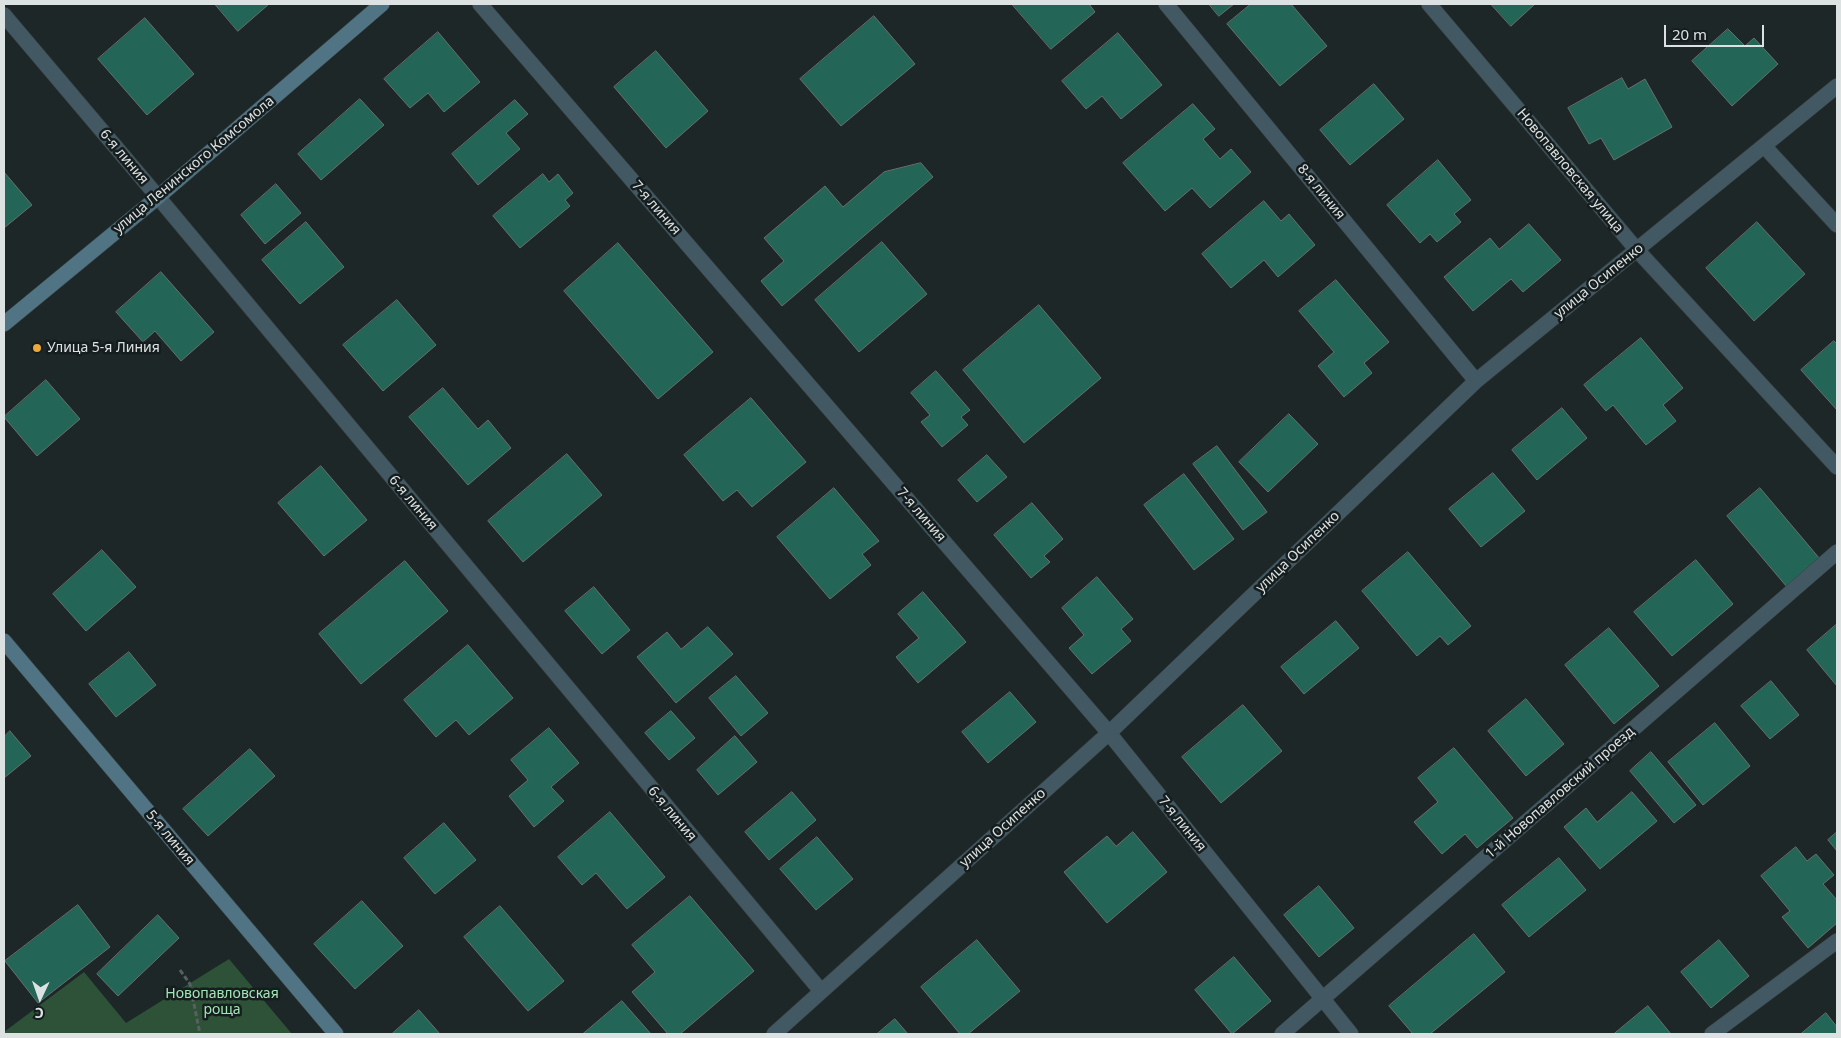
<!DOCTYPE html>
<html>
<head>
<meta charset="utf-8">
<style>
  body { margin:0 }
  #map { position:relative; width:1841px; height:1038px; overflow:hidden; background:#1e2727; font-family:"Noto Sans",sans-serif }
  canvas { display:block }
  .frame { position:absolute; inset:0; border:5px solid #dce1e1; pointer-events:none }
  .north { position:absolute; left:15px; top:973px; width:50px; height:50px; -webkit-text-stroke:4px #151d1e; paint-order:stroke; rotate:183deg; font-size:14px; font-weight:700; line-height:20px; text-align:center; color:#dce1e1 }
  .north::after { content:''; display:block; margin:auto; width:18px; height:22px; background:#dce1e1; clip-path:polygon(50% 0,100% 100%,50% 72%,0 100%) }
  .scale { position:absolute; left:1664px; top:25px; width:100px; height:22px; box-sizing:border-box; border:2px solid #dce1e1; border-top:0; padding-left:6px; font-size:15px; line-height:18px; white-space:nowrap; color:#dce1e1; -webkit-text-stroke:4px #151d1e; paint-order:stroke }
</style>
</head>
<body>
<div id="map">
<canvas width="1841" height="1038"></canvas>
<div class="frame"></div>
<div class="north">С</div>
<div class="scale">20 m</div>
</div>
<script>
const ctx = document.querySelector('canvas').getContext('2d');
ctx.lineJoin = 'round';
function fillPath(path, color) { ctx.fillStyle = color; ctx.fill(path, 'evenodd'); }
function stroke(path, color, width, dash) { ctx.strokeStyle = color; ctx.lineWidth = width; ctx.lineCap = dash ? 'butt' : 'round'; ctx.setLineDash(dash || []); ctx.stroke(path); }
function write(font, color, halo, rows, align = 'center') {
  ctx.font = font + ' "Noto Sans",sans-serif'; ctx.lineWidth = 5; ctx.setLineDash([]); ctx.textBaseline = 'middle'; ctx.strokeStyle = halo; ctx.fillStyle = color; for (const [text, x, y, turn = 0] of rows) {
    ctx.save(); ctx.translate(x, y); ctx.rotate((+turn || 0) * Math.PI / 180); ctx.textAlign = isNaN(turn) ? turn : align; if (halo) ctx.strokeText(text, 0, 0); ctx.fillText(text, 0, 0); ctx.restore();
  }
}
const green = new Path2D(`
  M229 959 292 1034H4V1032L84 972 126 1023Z`);
const building = new Path2D(`
  M215 4H269L238 31Z
  M1012 4H1089L1095 12 1051 49Z
  M1209 4H1234L1219 16Z
  M1251 4H1291L1327 46 1280 86 1227 24Z
  M1491 4H1535L1511 26Z
  M874 16 915 64 841 126 800 79Z
  M145 18 194 74 147 115 98 59Z
  M1728 29 1745 46 1754 38 1778 64 1732 106 1692 61Z
  M438 32 480 82 444 112 428 93 410 108 384 79Z
  M1118 33 1162 85 1121 119 1102 96 1086 109 1062 81Z
  M656 51 708 111 666 148 614 87Z
  M1622 78 1628 89 1645 79 1672 127 1614 160 1601 138 1589 144 1568 108Z
  M1374 84 1404 119 1350 165 1320 130Z
  M360 99 384 125 321 180 298 154Z
  M515 100 528 114 506 133 520 149 478 185 452 154Z
  M1193 104 1215 129 1203 139 1220 159 1231 149 1251 172 1210 208 1192 188 1165 211 1123 163Z
  M1438 160 1471 200 1454 214 1461 222 1437 242 1430 234 1420 243 1387 205Z
  M921 163 933 177 782 306 761 281 784 261 764 238 825 186 843 207 884 172Z
  M4 172 32 205 4 228Z
  M543 174 549 182 558 174 573 193 565 200 570 206 520 248 493 216Z
  M276 184 301 213 265 244 241 215Z
  M1264 201 1281 221 1289 214 1315 245 1278 277 1264 260 1231 288 1202 254Z
  M306 222 344 267 300 304 262 260Z
  M1757 222 1805 274 1754 321 1706 268Z
  M1529 224 1561 260 1523 292 1511 279 1473 311 1444 277 1490 238 1499 249Z
  M882 242 927 294 859 352 815 300Z
  M618 243 713 352 658 399 564 291Z
  M161 272 214 332 181 361 155 331 143 342 116 312Z
  M1336 280 1389 342 1364 363 1372 373 1344 397 1318 366 1334 352 1299 311Z
  M397 300 436 345 383 391 343 345Z
  M1039 305 1101 378 1024 443 963 370Z
  M1641 338 1683 388 1663 405 1676 421 1646 445 1613 405 1606 411 1584 385Z
  M1834 341 1837 344V410L1801 370Z
  M936 371 970 410 961 417 968 425 942 447 921 422 930 415 911 393Z
  M46 380 80 419 37 456 4 417Z
  M443 388 478 429 488 420 511 448 468 485 409 417Z
  M751 398 806 462 752 507 737 490 723 501 684 455Z
  M1562 408 1587 438 1537 480 1512 450Z
  M1289 414 1318 444 1268 492 1239 462Z
  M1217 446 1267 512 1243 530 1193 464Z
  M567 454 602 495 523 562 488 521Z
  M987 455 1007 477 977 502 958 480Z
  M321 466 367 520 324 556 278 503Z
  M1493 473 1525 511 1481 547 1449 509Z
  M1184 474 1234 539 1194 570 1144 505Z
  M834 488 879 541 862 554 871 565 830 599 777 537Z
  M1760 488 1820 559 1787 587 1727 516Z
  M1032 503 1063 539 1044 556 1050 562 1031 578 994 535Z
  M102 550 136 587 86 631 53 594Z
  M1408 552 1471 626 1448 645 1440 636 1417 656 1362 591Z
  M1696 560 1733 604 1672 656 1634 612Z
  M405 561 448 611 361 684 319 634Z
  M1097 577 1133 619 1121 629 1131 641 1092 674 1069 648 1084 635 1062 608Z
  M594 587 630 630 602 654 565 611Z
  M923 592 966 642 918 683 896 657 919 638 898 614Z
  M1336 621 1359 648 1304 694 1281 667Z
  M1837 624V686L1807 650Z
  M708 627 733 654 676 703 637 657 667 632 681 649Z
  M1609 628 1659 686 1614 724 1565 665Z
  M468 645 513 698 469 735 456 720 436 737 404 700Z
  M129 652 156 685 116 717 89 684Z
  M736 676 768 713 741 736 709 698Z
  M1771 681 1799 715 1770 739 1741 706Z
  M1010 692 1036 722 988 763 962 732Z
  M1526 699 1564 744 1526 776 1488 731Z
  M1243 705 1282 751 1221 803 1182 757Z
  M671 711 695 738 669 760 645 733Z
  M1715 723 1750 766 1703 805 1668 762Z
  M549 728 579 763 551 787 564 801 534 827 509 796 528 780 511 760Z
  M10 731 31 756 4 778V737Z
  M735 736 757 762 718 795 697 770Z
  M1454 748 1513 818 1477 848 1465 834 1442 854 1414 822 1438 802 1418 778Z
  M250 749 275 776 208 836 183 809Z
  M1651 752 1696 805 1674 823 1630 771Z
  M792 792 816 820 769 860 745 832Z
  M1632 792 1657 821 1600 869 1564 827 1586 808 1597 822Z
  M610 812 665 877 627 909 596 873 582 885 558 857Z
  M444 823 476 860 435 894 404 858Z
  M1133 832 1167 872 1107 923 1064 872 1107 836 1116 846Z
  M1837 832V851L1828 840Z
  M817 837 853 879 816 910 780 869Z
  M1796 847 1807 861 1816 854 1834 875 1823 884 1837 900V923L1808 948 1782 917 1790 911 1761 876Z
  M1559 858 1586 890 1529 937 1502 905Z
  M1319 886 1354 928 1319 957 1284 915Z
  M690 896 754 971 680 1034H668L632 992 655 972 632 945Z
  M362 901 403 946 355 989 314 944Z
  M78 905 110 947 38 1003 5 961Z
  M500 906 564 981 528 1011 464 937Z
  M158 915 179 938 118 996 97 974Z
  M1474 934 1505 972 1430 1034H1413L1389 1006Z
  M977 940 1020 991 968 1034H960L921 987Z
  M1719 940 1749 976 1711 1008 1681 972Z
  M1234 957 1271 1001 1232 1034 1195 990Z
  M622 1001 651 1034H583Z
  M1648 1006 1671 1034H1614Z
  M419 1010 440 1034H392Z
  M1826 1013 1837 1027V1034H1801Z
  M895 1019 908 1034H877Z`);
const path = new Path2D(`
  M180 970 190 984 200 1034`);
const lane = new Path2D(`
  M1764 146 1837 225`);
const street = new Path2D(`
  M480 4 1109 733 1351 1034
  M1166 4 1476 381
  M1429 4 1637 250 1837 467
  M4 15 158 197 821 991
  M774 1034 1109 733 1476 381 1837 86
  M1282 1034 1837 552
  M1712 1034 1837 941`);
const secondary = new Path2D(`
  M4 324 158 197 382 4
  M4 641 336 1034`);
const markers = [
  [37,348,5,"#eba93a"]
];
const streetNames = [
  ["6-я линия",124,157,50],
  ["улица Ленинского Комсомола",194,165,-40],
  ["Новопавловская улица",1570,171,50],
  ["8-я линия",1321,192,51],
  ["7-я линия",656,208,49],
  ["улица Осипенко",1599,281,-39],
  ["6-я линия",413,503,50],
  ["7-я линия",921,515,49],
  ["улица Осипенко",1298,552,-44],
  ["1-й Новопавловский проезд",1560,793,-41],
  ["6-я линия",672,814,50],
  ["7-я линия",1182,824,51],
  ["улица Осипенко",1003,828,-42],
  ["5-я линия",170,838,50]
];
const poiNames = [
  ["Улица 5-я Линия",47,348]
];
const parkNames = [
  ["Новопавловская",222,994],
  ["роща",222,1010]
];
fillPath(green, '#2d5238');
fillPath(building, '#236658');
stroke(building, '#67706e', 1);
stroke(lane, '#394141', 16);
stroke(street, '#394141', 16);
stroke(secondary, '#394141', 16);
stroke(path, '#586060', 3, [5, 2.5]);
stroke(lane, '#425862', 15);
stroke(street, '#425862', 15);
stroke(secondary, '#517485', 15);
for (const [x, y, r, color] of markers) { const dot = new Path2D(); dot.arc(x, y, r, 0, 2 * Math.PI); ctx.fillStyle = color; ctx.fill(dot); stroke(dot, '#151d1e', 2); }
write('14px', '#dce1e1', '#151d1e', streetNames);
write('14px', '#dce1e1', '#151d1e', poiNames, 'left');
write('14px', '#a1e7b3', '#151d1e', parkNames);
</script>
</body>
</html>
